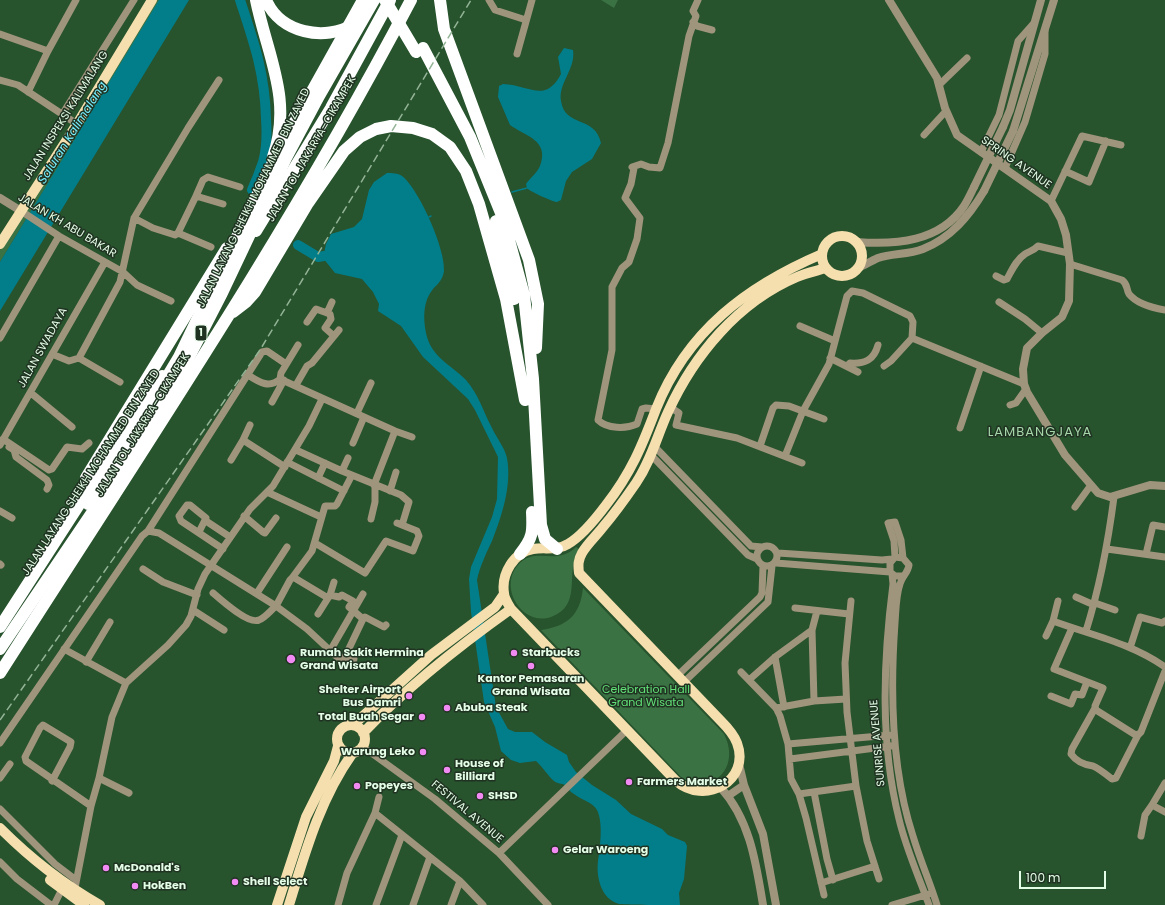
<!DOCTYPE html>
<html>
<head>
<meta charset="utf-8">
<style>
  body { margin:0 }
  #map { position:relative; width:1165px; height:905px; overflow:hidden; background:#27532d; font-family:Poppins,sans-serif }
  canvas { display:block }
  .scale { position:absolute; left:1019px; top:871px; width:87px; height:18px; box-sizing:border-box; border:2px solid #e4fde6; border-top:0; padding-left:5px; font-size:12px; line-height:14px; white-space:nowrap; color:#e4fde6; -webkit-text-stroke:3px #203322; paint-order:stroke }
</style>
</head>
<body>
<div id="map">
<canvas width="1165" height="905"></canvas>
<div class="scale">100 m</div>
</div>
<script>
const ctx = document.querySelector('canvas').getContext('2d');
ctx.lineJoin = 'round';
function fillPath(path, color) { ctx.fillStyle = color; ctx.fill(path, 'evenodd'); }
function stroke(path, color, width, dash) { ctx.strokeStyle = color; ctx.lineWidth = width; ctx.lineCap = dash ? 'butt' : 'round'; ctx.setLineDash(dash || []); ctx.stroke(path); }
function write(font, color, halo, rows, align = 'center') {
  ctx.font = font + ' Poppins,sans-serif'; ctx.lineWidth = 3; ctx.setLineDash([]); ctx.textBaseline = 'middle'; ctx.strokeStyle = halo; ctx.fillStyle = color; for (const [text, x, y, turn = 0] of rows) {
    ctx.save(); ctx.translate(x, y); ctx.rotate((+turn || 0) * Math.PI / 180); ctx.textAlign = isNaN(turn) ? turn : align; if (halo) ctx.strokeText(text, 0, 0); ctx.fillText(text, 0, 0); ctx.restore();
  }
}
const green = new Path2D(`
  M152 0H160L0 262V244Z
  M601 0H618L614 8Z
  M576 547 579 549C564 571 584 605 551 617 522 627 498 587 518 565 536 545 556 567 576 547Z
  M583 588 724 734C740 765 717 794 683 779L541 630C567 626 580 616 583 588Z`);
const water = new Path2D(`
  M159 0H189L0 311V262Z
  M564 48 573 50C576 69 558 83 561 101 565 128 595 115 601 143L592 159 572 172 566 181 561 200 557 202C553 202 529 191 527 188L526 184C530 178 537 173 540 166 550 140 525 136 510 125L498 97 499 86 503 84C530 85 545 104 561 74L558 57Z
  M387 173C392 173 398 173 402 176 419 189 446 250 444 271 443 279 438 284 433 289 423 301 423 318 426 333 431 357 450 364 466 380 479 395 483 411 492 428 496 437 505 448 507 458 512 485 502 516 492 541 486 554 480 566 477 580L496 707 508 729 515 732H532L545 742 567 755 569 762 576 772 592 785 616 800 631 814 662 829 668 835 685 842 687 846 684 879 679 893 680 905C665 905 631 905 619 904 601 899 596 877 598 861 600 846 603 826 598 812 594 802 581 800 574 794 570 792 568 788 565 785 562 783 557 784 554 781 549 777 542 766 536 761L520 763 511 760 501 751 495 727 484 702 471 612 469 579 471 567 492 517 497 499 498 457 475 410 468 399 423 357 401 326 378 311 379 304 373 292 362 279 335 273 323 258 326 244 331 234 354 227 362 219 369 190 374 182Z`);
const stream = new Path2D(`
  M512 192 527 188
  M429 217 431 216`);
const river = new Path2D(`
  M240 0C254 42 265 74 266 119 267 133 267 148 263 162 260 171 256 181 252 190
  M298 245 318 257 324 256`);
const minor = new Path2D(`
  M489 0 495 10 526 20
  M693 22 697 26 712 30
  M0 34 48 51 28 92
  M48 51 76 0
  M517 54 532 0
  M0 80 18 85 77 124
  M939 85 967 58
  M63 113 134 0
  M924 135 946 111
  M981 152 999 115 1018 41 1034 23
  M1005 168 1025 122 1045 54V31
  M1065 171 1089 182 1106 141
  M196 196 203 180 208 177 240 187
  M1051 201 1082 136 1121 145
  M21 211 59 236 123 272 137 285 171 301
  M134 218 153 228 175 235 178 233 196 196 223 204
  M178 233 211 247
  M1070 264 1122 280C1128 284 1126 289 1129 294 1137 304 1153 308 1165 310
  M996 276 1004 280 1007 279C1012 270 1016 260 1025 254 1030 251 1033 251 1038 246L1068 253
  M999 302 1025 319 1042 333
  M327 313 332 302
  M307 322 316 309 330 314 331 319 325 328 334 336
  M800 326 835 341
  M0 338 59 236
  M52 354 69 361 79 358 120 282 134 218 188 128 219 80
  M79 358 120 382
  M830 358 858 372
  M847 366 850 363C865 364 874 360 878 345
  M884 366 891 361 912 338
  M248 375C259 382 269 389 280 379L281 373 298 345
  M280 379 395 431 412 437
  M296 385 307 366 312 363 339 330
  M31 393 72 427
  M272 402 284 380
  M1010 405 1016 403 1026 389
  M670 407 679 413 676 425 737 438 802 463
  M656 409 646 408 642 409 637 424C626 429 607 429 598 420L612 350V287L622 268 629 262 637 239 640 218 625 198 631 184 634 168 632 167 641 164 649 167 660 168 668 143 689 36 696 16 693 11 698 0
  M357 413 371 383
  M250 425 243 440 285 467
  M960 428 981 366
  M3 439 49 470 52 469 67 447 82 449 89 443
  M353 443 364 417
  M0 445 105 262
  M760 446 773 408 776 405 789 406 824 419
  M9 447 14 450 16 457 47 480 49 485 47 489
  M655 447 751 546 762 547
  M296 450 342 471 401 495 409 502 402 525 397 523
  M651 455 748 555 757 559
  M785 456 803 411 829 364 847 296 852 291 863 293 910 316 913 322 912 338 1024 384
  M231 460 243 440
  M287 462 344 491
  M342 471 348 458
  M318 478 325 463
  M374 485 395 431
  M390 491 396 472
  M267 492 321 517
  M1075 507 1091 485
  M0 511 12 518
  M244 516 263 532 265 533 276 518
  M371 519 375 502V485
  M206 521 230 537
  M148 531 159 533 276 606 290 580 293 577 328 598
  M199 532 206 518 190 505H187L179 516 181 521 223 549
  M315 543 365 573 386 541 413 551 419 536 417 531 402 525
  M757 556a10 10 0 1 1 20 0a10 10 0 1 1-20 0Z
  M1107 549 1165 557
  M778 553 882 560 892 559
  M1146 554 1153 525 1165 527
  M895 557 894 541 888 523 895 522 901 540 903 558
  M776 563 890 572
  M0 564 1 565
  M143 569 163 582 197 595
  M892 574 893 584C883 662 880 743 899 819 906 849 919 877 929 905
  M903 576H895L890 572V563L895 557 903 558 909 565C908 573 902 576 900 584 896 595 896 610 895 623 890 693 891 769 913 836 920 860 930 882 937 905
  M292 578 312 551 325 506H335L337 504 352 475
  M213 593C221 600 249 625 259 620 265 618 271 610 276 606L307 629 337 657 354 659
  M257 593 287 547
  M330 595 339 597 342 595 353 601 349 607 363 619 344 659
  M1076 597 1094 605
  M851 601 845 663 847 712 856 786 867 841 879 879
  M1095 603 1115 610
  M795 608 849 614
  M193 610 224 630
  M318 614 330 595 334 582
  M363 619 365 617 384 627 386 625
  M1053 621C1091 635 1131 643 1165 667
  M1072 628 1054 669 1103 688 1095 706 1096 710 1134 734 1138 735 1141 732 1165 671
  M1086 631C1100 586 1108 543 1114 497
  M1046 636 1053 621 1058 601
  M1130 648 1140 617 1162 623 1165 621
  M64 649 126 683
  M330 651 363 594
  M775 657 784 707
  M86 662 110 622
  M741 672 776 708 780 716 788 744 791 779 799 794 806 818 824 895
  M678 675 760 597 762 593 763 566
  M749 680 775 657 812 630
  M684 682 768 602 772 566
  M1051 696 1071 704 1075 694 1082 695 1087 682
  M814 701 812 630 817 611
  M776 708 814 701 846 699
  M1095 708 1072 749 1071 754C1076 761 1085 765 1093 766 1098 768 1107 775 1112 779L1116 778 1138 735
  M0 743 142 536 148 531 262 352 267 351 286 364
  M788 744 891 735
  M363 747 435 799 499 853 548 905
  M790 759 891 746
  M0 778 10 764
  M99 778 129 793
  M52 781 70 747 71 742 43 725 40 728 25 757 26 761 91 806
  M1165 783 1152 805 1165 812
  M814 792 827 859 833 880
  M799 794 856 786
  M0 809 55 864 76 880
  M375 813 460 881 483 905
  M1141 836 1145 815 1152 805
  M499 853 627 730
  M0 862 17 879 51 905
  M821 883 875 866
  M74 893 91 806 99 778 112 717 126 683 168 645 186 625 191 616 198 589 205 574 250 509 273 486 309 426 322 399
  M54 905 62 889
  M338 905 347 873 375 813 379 797
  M376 905 402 835
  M413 905 430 857
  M451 905 460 881
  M892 905 929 894`);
const tertiary = new Path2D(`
  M889 0 937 78 945 108 957 135 1051 201 1061 219 1066 235 1070 264 1069 301 1062 317 1042 333 1027 348 1023 369 1024 384 1027 392 1065 455 1098 493 1110 497 1150 485 1165 486
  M1003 127 1010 110 1041 0
  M1013 131 1054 0
  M0 198 21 211
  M857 242C895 245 940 242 964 206 968 200 971 193 974 187
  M858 268C865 265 871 261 878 258 892 253 908 255 923 249 951 238 969 216 984 191
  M739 764 744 785 763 834 776 905
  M721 788C750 820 756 863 763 905
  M728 796 744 785`);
const primary = new Path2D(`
  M822 256a20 20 0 1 1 40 0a20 20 0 1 1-40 0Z
  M0 244 77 124 152 0
  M822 254C747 286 687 331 656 409 642 446 631 473 606 505 597 517 582 536 568 544 557 551 545 547 533 549 514 552 501 574 504 593 504 598 508 604 511 609L675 780C705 807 751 780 737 743 734 735 727 727 721 721L579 573C578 565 578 560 582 553 587 544 597 535 603 527 615 513 625 499 636 483 651 461 657 436 668 412 694 355 738 302 797 277 806 273 816 271 826 268
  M353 725 431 655 495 607 504 594
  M337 739a14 14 0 1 1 28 0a14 14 0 1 1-28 0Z
  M363 733C408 686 459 646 511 609
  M0 828C30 858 63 884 100 905
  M50 880 84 905
  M277 905 306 817 334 761 338 746
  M289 905C305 853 320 799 352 754`);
const motorway = new Path2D(`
  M256 0C267 55 293 99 273 157
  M266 0C280 33 325 42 354 24
  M440 0 444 29 529 260 538 304 536 348
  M423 48 470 137 503 218 524 295 533 379 541 525 545 539 557 549
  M496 221 514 299
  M256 231 331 108 390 0
  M233 312 246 302 255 292 308 203 344 151 360 137 376 129 391 126 413 128 432 134 450 147 466 171 479 204 506 299 525 400
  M86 478 227 248
  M520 554C533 538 533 532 532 512
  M0 627 162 376
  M0 673C141 452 289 233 411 0`);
const rail = new Path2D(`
  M0 720 260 350 471 0`);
const tertiaryBridge = new Path2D(`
  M974 187 1003 127
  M984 191 1013 131`);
const motorwayBridge = new Path2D(`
  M385 0 416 52
  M88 504 134 432 179 357 277 154 363 0
  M0 649 106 492 172 390 222 293 286 158 319 96 374 0`);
const markers = [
  [514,653,4,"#f28af3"],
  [291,659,5,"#f28af3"],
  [531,666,4,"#f28af3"],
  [409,696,4,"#f28af3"],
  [447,708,4,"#f28af3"],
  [422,717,4,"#f28af3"],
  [423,752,4,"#f28af3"],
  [447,770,4,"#f28af3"],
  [629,782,4,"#f28af3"],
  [357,786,4,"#f28af3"],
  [480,796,4,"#f28af3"],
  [555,850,4,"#f28af3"],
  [106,868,4,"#f28af3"],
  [235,882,4,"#f28af3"],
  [135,886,4,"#f28af3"]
];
const shields = [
  [201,333,12]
];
const shieldNames = [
  ["1",201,333]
];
const streetNames = [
  ["JALAN INSPEKSI KALIMALANG",66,116,-58],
  ["JALAN TOL JAKARTA–CIKAMPEK",312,149,-60],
  ["SPRING AVENUE",1016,163,35],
  ["JALAN LAYANG SHEIKH MOHAMMED BIN ZAYED",254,198,-64],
  ["JALAN KH ABU BAKAR",67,226,31],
  ["JALAN SWADAYA",43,348,-61],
  ["JALAN TOL JAKARTA–CIKAMPEK",143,425,-58],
  ["JALAN LAYANG SHEIKH MOHAMMED BIN ZAYED",91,473,-57],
  ["SUNRISE AVENUE",878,743,-95],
  ["FESTIVAL AVENUE",467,812,40]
];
const poiNames = [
  ["Rumah Sakit Hermina",300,653],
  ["Grand Wisata",300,666],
  ["Starbucks",522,653],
  ["Kantor Pemasaran",531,679,"center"],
  ["Grand Wisata",531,692,"center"],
  ["Shelter Airport",401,690,"right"],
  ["Bus Damri",401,703,"right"],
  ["Abuba Steak",455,708],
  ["Total Buah Segar",414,717,"right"],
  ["Warung Leko",415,752,"right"],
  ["House of",455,764],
  ["Billiard",455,777],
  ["Farmers Market",637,782],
  ["Popeyes",365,786],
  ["SHSD",488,796],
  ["Gelar Waroeng",563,850],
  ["McDonald's",114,868],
  ["Shell Select",243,882],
  ["HokBen",143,886]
];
const parkNames = [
  ["Celebration Hall",646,690],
  ["Grand Wisata",646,703]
];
const waterNames = [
  ["Saluran Kalimalang",73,133,-58]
];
const quarterNames = [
  ["LAMBANGJAYA",1040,433]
];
fillPath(green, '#3b7243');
fillPath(water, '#027e8a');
stroke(stream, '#027e8a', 1.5);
stroke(river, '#027e8a', 10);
stroke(minor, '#9f947c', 7);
stroke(tertiary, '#9f947c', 8);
stroke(primary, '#f5dfae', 10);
stroke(motorway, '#fff', 12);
stroke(rail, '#93b496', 1.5, [8, 4]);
stroke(tertiaryBridge, '#9f947c', 8);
stroke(motorwayBridge, '#fff', 12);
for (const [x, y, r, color] of markers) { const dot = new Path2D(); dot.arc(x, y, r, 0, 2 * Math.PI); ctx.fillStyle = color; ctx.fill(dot); stroke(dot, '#203322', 1.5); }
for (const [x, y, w] of shields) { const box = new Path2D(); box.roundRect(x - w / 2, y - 8, w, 16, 3); ctx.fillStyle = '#203322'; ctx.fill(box); stroke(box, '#e4fde6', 1); }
write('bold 10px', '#e4fde6', null, shieldNames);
write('11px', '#e4fde6', '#203322', streetNames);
write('bold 11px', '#e4fde6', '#203322', poiNames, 'left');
write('11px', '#62e178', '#203322', parkNames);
write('italic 12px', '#76efff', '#203322', waterNames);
ctx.letterSpacing = '1px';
write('13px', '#a6d6aa', '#203322', quarterNames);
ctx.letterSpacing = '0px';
</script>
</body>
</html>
